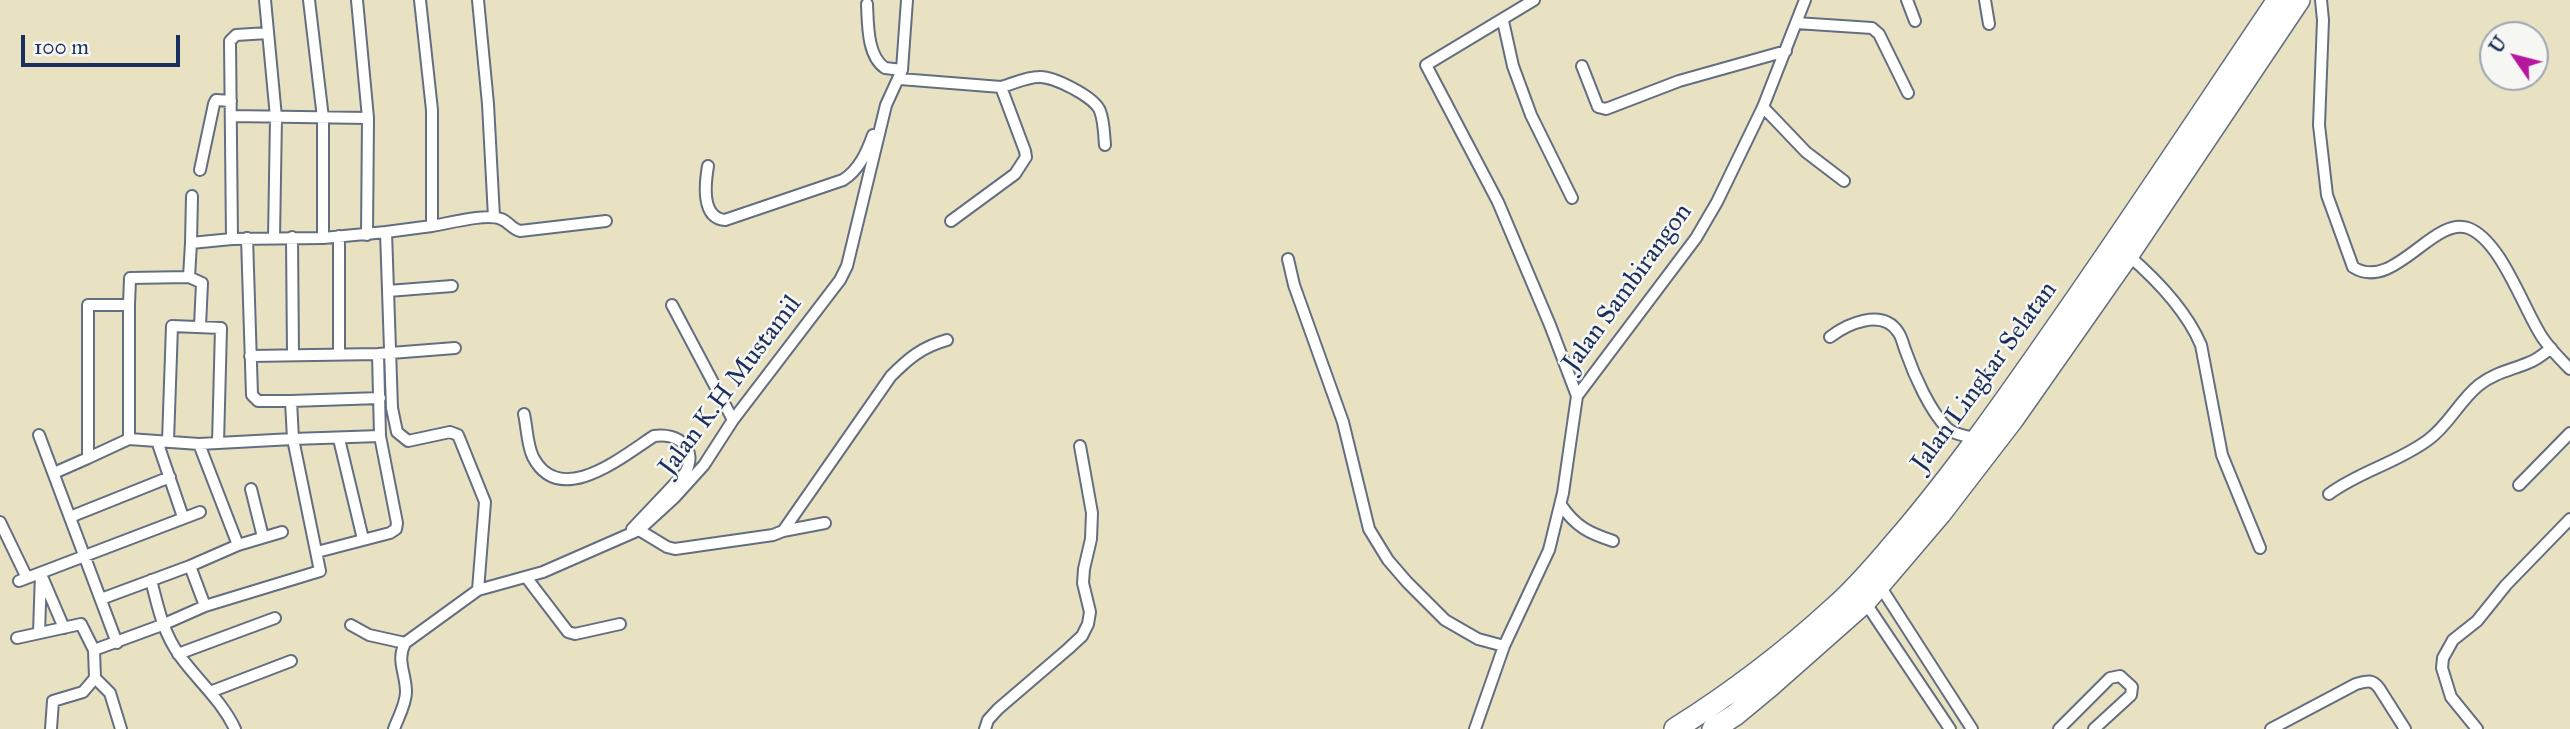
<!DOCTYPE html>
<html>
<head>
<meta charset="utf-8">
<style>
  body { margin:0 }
  #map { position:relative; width:2570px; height:729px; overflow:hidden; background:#e8e2c2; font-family:"IM FELL Great Primer",serif }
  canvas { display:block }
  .north { position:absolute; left:2479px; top:21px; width:70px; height:70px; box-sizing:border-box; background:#f6f6f2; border:2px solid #9ea6b7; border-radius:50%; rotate:305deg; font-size:19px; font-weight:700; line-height:28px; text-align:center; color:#1b2f5e }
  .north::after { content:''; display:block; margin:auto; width:24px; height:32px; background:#b5179e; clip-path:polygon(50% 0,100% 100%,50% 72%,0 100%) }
  .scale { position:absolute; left:21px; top:35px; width:159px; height:32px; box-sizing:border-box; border:4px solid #1b2f5e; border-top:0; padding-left:9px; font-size:21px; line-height:24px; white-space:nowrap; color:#1b2f5e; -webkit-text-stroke:5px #f6f6f2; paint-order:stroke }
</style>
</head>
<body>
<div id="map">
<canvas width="2570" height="729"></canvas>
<div class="north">U</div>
<div class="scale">100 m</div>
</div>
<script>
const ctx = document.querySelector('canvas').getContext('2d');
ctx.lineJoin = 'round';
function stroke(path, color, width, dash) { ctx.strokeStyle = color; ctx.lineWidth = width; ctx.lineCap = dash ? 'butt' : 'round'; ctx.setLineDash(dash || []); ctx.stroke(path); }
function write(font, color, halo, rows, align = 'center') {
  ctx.font = font + ' "IM FELL Great Primer",serif'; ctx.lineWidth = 5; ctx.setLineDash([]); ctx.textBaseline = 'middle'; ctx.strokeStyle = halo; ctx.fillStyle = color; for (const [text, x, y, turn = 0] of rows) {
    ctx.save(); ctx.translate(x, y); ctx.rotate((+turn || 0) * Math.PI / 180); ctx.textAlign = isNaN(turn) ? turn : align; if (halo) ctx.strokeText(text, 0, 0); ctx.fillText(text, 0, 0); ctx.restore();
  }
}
const street = new Path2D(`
  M265 0 276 117 274 239
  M309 0 323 118V238
  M357 0 368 118
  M420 0 432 110V226L386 232 392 408 397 432 408 441 450 432 458 435 485 502 478 590
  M478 0 488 104 494 217
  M1534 0 1426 65 1498 202 1550 325 1577 396
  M1907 0 1915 21
  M1985 0 1989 24
  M2321 0 2323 20 2319 125 2327 195 2353 267C2393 293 2433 216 2468 228 2501 240 2523 308 2542 337 2550 349 2560 359 2570 369
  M867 4C868 24 867 56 885 68L902 70
  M1503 21 1513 66 1531 115 1572 198
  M1796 23 1872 28 1879 34 1908 93
  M268 33 236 35 230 41 232 239 323 238 386 232
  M1582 66 1598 107 1606 109 1679 81 1786 51
  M900 79 1001 87 1025 151 1026 157 1015 174 951 221
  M1001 87C1013 84 1026 77 1039 77 1053 76 1095 97 1100 111 1104 121 1104 134 1105 145
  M1763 107 1806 152 1844 181
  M231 116 368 118 367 235
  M708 166C705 184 701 218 725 220L843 180C859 170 867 152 873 135
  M200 170 214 104 216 100 231 101
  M432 226C450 223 486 213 501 219 509 222 512 229 520 231L606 221
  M339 236V354
  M292 237 293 355
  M247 238 252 395 258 401H291L293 439 380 436 378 354
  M191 243 192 196
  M2128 255C2157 280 2186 310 2201 345L2222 455 2260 548
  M1288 259 1294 285 1343 422 1369 529 1388 560 1407 582 1445 620 1478 639 1504 646
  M189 277 202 283 200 326
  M388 291 452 286
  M129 305V439
  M672 305 733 420
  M1830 337C1847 324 1882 308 1898 332 1902 337 1903 345 1906 352 1914 375 1930 411 1947 428 1954 435 1968 436 1977 439
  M250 356 378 354 455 348
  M291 401 380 398
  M524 414C527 427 527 445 533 457 560 509 623 456 654 436 678 432 699 449 685 473L632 529
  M39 435 117 643
  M339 439 363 539
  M157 441 183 517
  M168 441 172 326 221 328 218 443
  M199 444 238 545 190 566 205 606
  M54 473 88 458
  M2519 485 2570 433
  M251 489 263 537
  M2329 494C2360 471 2397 463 2428 440 2449 425 2459 401 2479 385 2494 373 2511 370 2528 363 2537 360 2544 354 2551 348
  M1561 505C1576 527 1589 533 1613 541
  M70 517 170 477
  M0 522 27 578
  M639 530 667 547 675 549 773 535 783 531 891 376C909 358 922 347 947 340
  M783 531 825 523
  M238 545 282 532
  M317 552 390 533 396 529 397 523 380 436
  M526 577 568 632 575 634 620 624
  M43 579 64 628
  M151 580C158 607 163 633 180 656 198 681 222 701 235 729
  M19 581 200 512
  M1880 586 1972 729
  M101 599 190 566
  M1865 602 1950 729
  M351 625 369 635 405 643
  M39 633 41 573
  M17 638 81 624 94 650
  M178 654 275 618
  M95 678 110 693 121 729
  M210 692 291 661
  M51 729 53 701 83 692 95 678 94 650 162 625 205 606 320 571 293 439 199 444 129 439 88 458V305H129L130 278 189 277 191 243 232 239
  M394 729C398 718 406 704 406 692 406 673 396 661 405 643L478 590 543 572 639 530 675 497 704 465 733 420 840 280 847 266 886 105 902 70 907 0
  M985 729 988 720 998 709 1068 649 1082 636 1088 624 1090 612 1083 583 1084 569 1091 539 1092 513 1080 446
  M1475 729 1504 646 1549 550 1563 493 1577 396 1696 238 1717 202 1763 107 1805 0
  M2059 729 2110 678 2120 676 2132 687 2131 695 2094 729
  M2271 729 2356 684C2367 681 2372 679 2379 688L2405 729
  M2477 729 2451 697 2442 668 2443 658 2453 640 2477 621 2506 585 2570 519`);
const highway = new Path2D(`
  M1675 729C1732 693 1785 653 1835 607 1859 586 1879 561 1900 537 1957 470 2008 397 2058 325 2133 218 2205 108 2278 0
  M1713 729 1735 715 1770 686 1865 602 1940 514 2013 419 2128 255 2299 0`);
const streetNames = [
  ["Jalan Sambirangon",1628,288,-54],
  ["Jalan Lingkar Selatan",1985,377,-54],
  ["Jalan K.H Mustamil",731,386,-53]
];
stroke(street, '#636e81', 14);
stroke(highway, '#636e81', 24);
stroke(street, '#fff', 10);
stroke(highway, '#fff', 21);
write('26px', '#1b2f5e', '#f6f6f2', streetNames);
</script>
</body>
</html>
